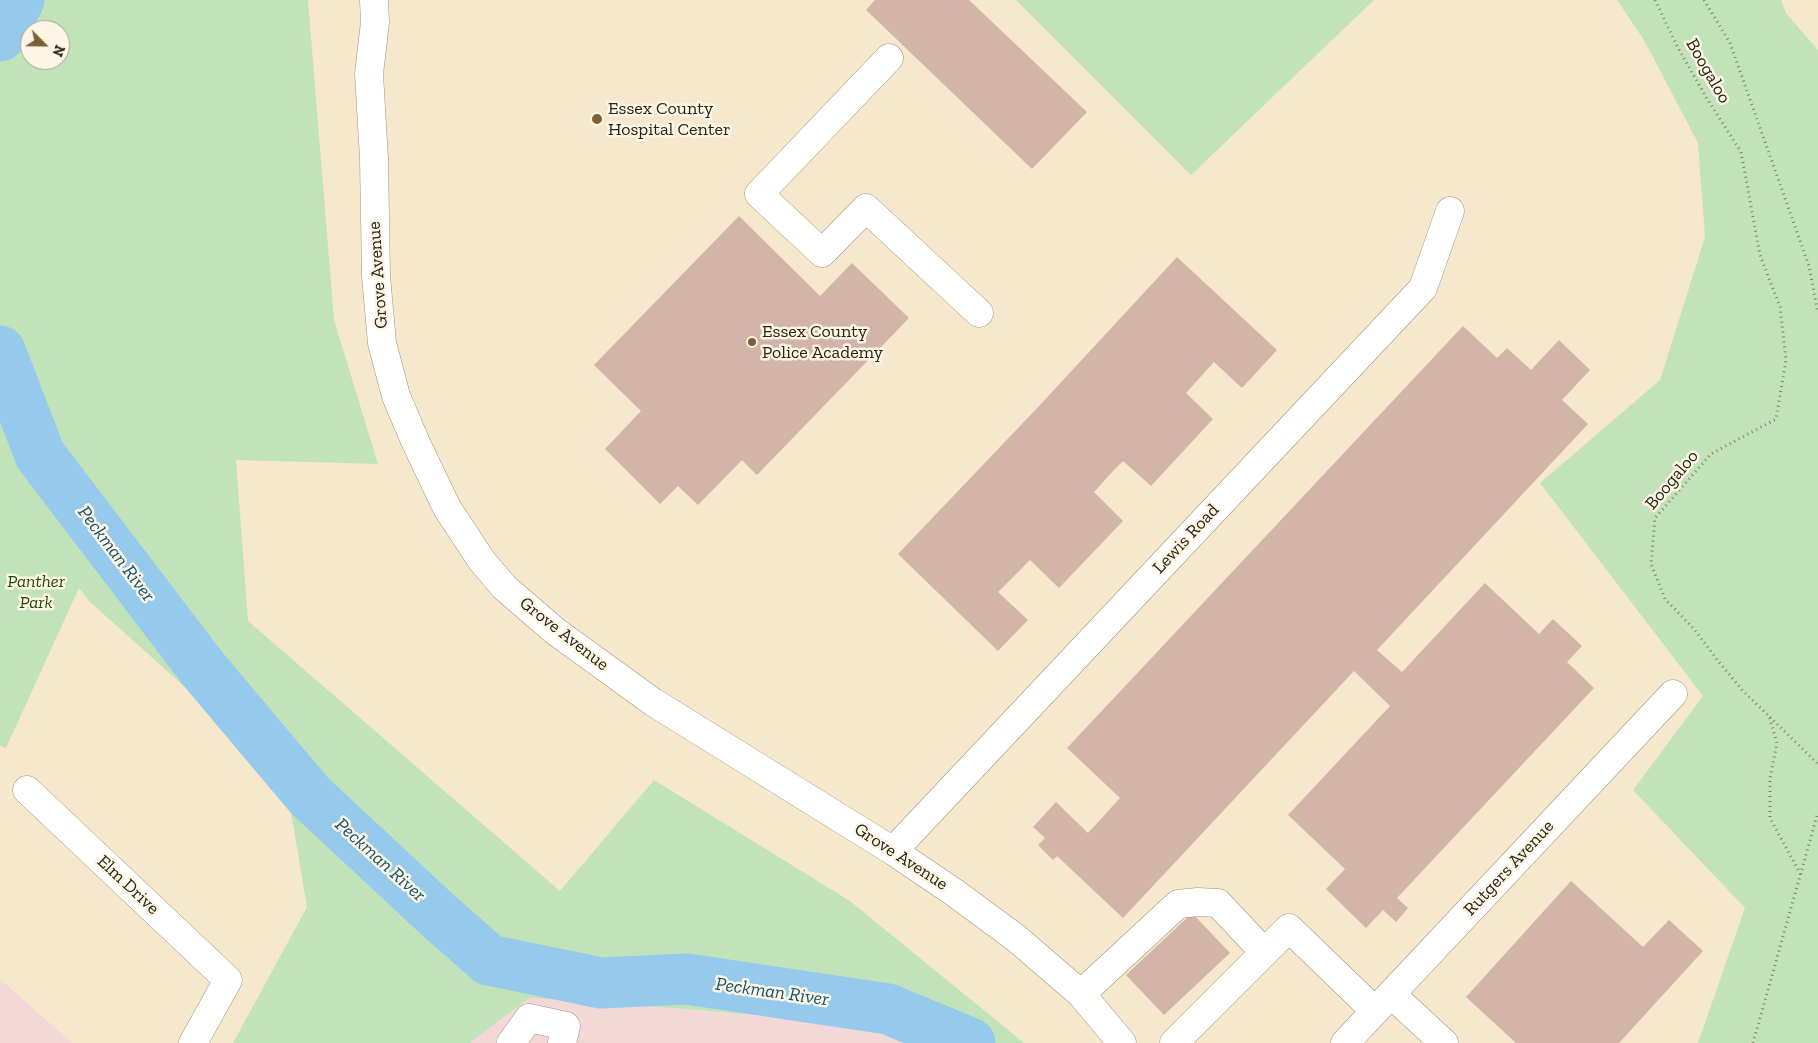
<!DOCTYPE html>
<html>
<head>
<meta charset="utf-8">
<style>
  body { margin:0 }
  #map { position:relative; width:1818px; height:1043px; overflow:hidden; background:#f5e8cc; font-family:"Zilla Slab",serif }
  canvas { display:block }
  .north { position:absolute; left:20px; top:20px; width:50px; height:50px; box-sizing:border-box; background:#fef6e5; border:1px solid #a8a293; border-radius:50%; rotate:113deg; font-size:14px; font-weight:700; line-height:20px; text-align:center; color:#282318 }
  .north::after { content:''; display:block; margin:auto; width:18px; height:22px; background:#7c6033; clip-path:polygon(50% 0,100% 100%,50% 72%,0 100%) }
</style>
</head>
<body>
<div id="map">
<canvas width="1818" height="1043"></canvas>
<div class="north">N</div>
</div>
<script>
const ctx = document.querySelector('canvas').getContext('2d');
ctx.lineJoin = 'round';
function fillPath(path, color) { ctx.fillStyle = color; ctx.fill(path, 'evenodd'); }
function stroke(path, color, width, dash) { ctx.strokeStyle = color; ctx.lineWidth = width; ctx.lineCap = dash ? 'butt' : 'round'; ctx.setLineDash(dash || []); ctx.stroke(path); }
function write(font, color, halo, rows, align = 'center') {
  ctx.font = font + ' "Zilla Slab",serif'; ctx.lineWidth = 5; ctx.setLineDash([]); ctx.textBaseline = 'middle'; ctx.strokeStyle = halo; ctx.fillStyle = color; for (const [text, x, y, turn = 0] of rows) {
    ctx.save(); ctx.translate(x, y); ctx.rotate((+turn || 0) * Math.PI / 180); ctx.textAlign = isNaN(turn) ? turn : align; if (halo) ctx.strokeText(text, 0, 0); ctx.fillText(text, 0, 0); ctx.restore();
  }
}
const commercial = new Path2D(`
  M0 979 72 1043H0Z
  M529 998 596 1002 927 1030 939 1043H470Z`);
const green = new Path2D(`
  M0 0H308L334 320 378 464 236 460 248 621 560 891 654 780 850 901 1024 1043H939L927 1029 596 1002 529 998 470 1043H233L307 907 285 777 89 601 79 588 6 748 0 746ZM30 30H60V60H30Z
  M1016 0H1374L1191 175Z
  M1617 0H1781L1786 13 1818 50V1043H1698L1745 908 1633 790 1703 696 1540 483 1660 380 1705 237 1698 143 1644 40Z`);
const river = new Path2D(`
  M0 36 19 0
  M0 351 40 455 203 669 310 796 439 916 489 960 601 983 687 979 888 1009 970 1043`);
const building = new Path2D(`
  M875 0H969L1087 112 1032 169 866 10Z
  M739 216 820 296 852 263 909 318 757 475 742 460 698 505 678 486 660 504 605 449 641 411 594 365Z
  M1177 257 1277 350 1242 388 1214 362 1186 393 1213 419 1151 486 1123 461 1112 472 1094 492 1123 521 1059 588 1030 560 998 592 1028 620 998 651 898 554 1040 405Z
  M1463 326 1497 358 1507 348 1531 370 1559 340 1590 370 1562 400 1588 424 1377 650 1402 672 1485 583 1539 634 1553 619 1582 646 1567 662 1594 688 1397 898 1408 908 1396 922 1383 910 1366 928 1326 889 1345 869 1288 815 1390 706 1354 671 1123 918 1057 856 1053 860 1038 845 1045 838 1033 827 1056 802 1088 833 1120 798 1067 748Z
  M1571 881 1643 947 1669 920 1703 951 1619 1043H1516L1466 997Z
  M1192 913 1230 953 1164 1015 1126 975Z`);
const path = new Path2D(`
  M1655 0 1678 48 1706 97 1741 152 1760 255 1780 307 1786 360 1776 419 1711 454 1655 518 1651 564 1665 599 1694 629 1719 662 1743 691 1769 716 1777 743 1770 778V818L1801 875
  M1704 0 1730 43 1809 266 1818 313
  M1770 717 1818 764
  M1753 1043 1818 812`);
const minor = new Path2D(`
  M374 0 375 22 369 74 374 159 376 276 382 343 396 396 416 443 447 508 482 561 504 587 555 631 653 702 893 851 955 893 1016 938 1081 994 1122 1043
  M889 58 759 194 822 253 866 208 979 313
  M27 790 228 980 193 1043
  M893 851 1423 288 1450 211
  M1081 994 1178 904 1198 902 1218 903 1264 952
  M1391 994 1444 1043
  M511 1043 529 1018 566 1026 562 1043
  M1174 1043 1289 928 1375 1011
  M1345 1043 1673 694`);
const markers = [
  [597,119,6,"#7c6033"],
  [752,342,5,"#7c6033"]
];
const streetNames = [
  ["Boogaloo",1708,71,60],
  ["Grove Avenue",378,275,-94],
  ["Boogaloo",1672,480,-50],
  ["Lewis Road",1186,539,-47],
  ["Grove Avenue",564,634,38],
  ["Grove Avenue",901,857,33],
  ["Rutgers Avenue",1509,868,-47],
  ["Elm Drive",128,885,43]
];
const poiNames = [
  ["Essex County",608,109],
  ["Hospital Center",608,130],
  ["Essex County",762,332],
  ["Police Academy",762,353]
];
const parkNames = [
  ["Panther",36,582],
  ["Park",36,603]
];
const waterNames = [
  ["Peckman River",116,554,53],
  ["Peckman River",380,860,42],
  ["Peckman River",772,992,8]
];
fillPath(commercial, '#f3d8d7');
fillPath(green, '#c2e3b9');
stroke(river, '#95caec', 51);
fillPath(building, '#d3b4a8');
stroke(minor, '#a1957a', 29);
stroke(path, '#847c69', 3, [1, 4]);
stroke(minor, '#fff', 28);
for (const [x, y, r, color] of markers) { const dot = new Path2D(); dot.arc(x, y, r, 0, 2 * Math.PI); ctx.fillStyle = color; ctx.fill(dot); stroke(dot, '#fef6e5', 2); }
write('18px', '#282318', '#fef6e5', streetNames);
write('18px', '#282318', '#fef6e5', poiNames, 'left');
write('italic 18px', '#1d4a0b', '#fef6e5', parkNames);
write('italic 19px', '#105071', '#fef6e5', waterNames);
</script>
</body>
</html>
